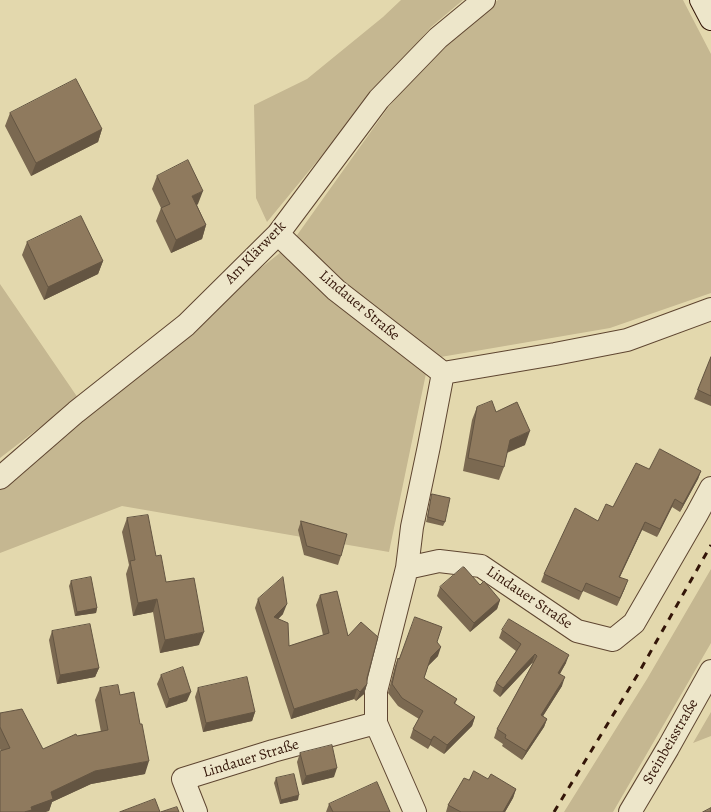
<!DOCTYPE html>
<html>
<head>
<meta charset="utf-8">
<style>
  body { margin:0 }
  canvas { display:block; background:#e3d8ad }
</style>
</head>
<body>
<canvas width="711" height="812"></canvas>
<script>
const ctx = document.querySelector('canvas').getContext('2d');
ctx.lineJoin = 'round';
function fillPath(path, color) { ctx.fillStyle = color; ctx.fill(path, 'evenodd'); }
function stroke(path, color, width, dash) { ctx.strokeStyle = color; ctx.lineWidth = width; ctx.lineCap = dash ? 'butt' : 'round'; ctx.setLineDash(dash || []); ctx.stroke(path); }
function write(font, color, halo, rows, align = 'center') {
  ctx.font = font + ' Alegreya,serif'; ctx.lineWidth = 3.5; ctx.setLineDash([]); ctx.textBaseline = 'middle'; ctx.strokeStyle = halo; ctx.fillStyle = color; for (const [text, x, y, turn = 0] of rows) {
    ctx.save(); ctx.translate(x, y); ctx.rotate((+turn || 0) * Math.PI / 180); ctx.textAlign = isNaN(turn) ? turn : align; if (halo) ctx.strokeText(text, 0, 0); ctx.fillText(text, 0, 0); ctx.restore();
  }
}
const green = new Path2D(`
  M401 0H463L431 27 374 92 267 222 256 198 254 105 307 79 383 17Z
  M498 0H683L711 54V293L610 328 429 359 389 552 122 506 0 553V482L186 327 290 245 387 109 440 47Z
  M0 284 78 398 0 458Z
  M711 569V643L613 812H564L647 679Z
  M711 712V736L693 743Z`);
const street = new Path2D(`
  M278 234 336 290 443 373 555 354 627 340 711 309
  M0 478 76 412 186 325 278 234 379 99 438 38 484 0
  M407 568 439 561 481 566 577 631 613 640 634 623 697 514 711 488
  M376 723V691L407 568 412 527 429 446 443 373
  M196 812 183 779 273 751 376 723 415 812
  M630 812 668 748 711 671`);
const secondary = new Path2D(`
  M701 0 711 19`);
const rail = new Path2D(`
  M554 812 638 674 711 545`);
const wall = new Path2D(`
  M10 113 102 129 98 142 31 176 5 126Z
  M157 176 198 204 197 205 206 225 202 239 171 253 156 221 161 208 152 189Z
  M27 242 103 261 98 274 44 300 22 255Z
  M711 357V406L694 399Z
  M477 407 496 412 525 445 507 453 504 467 499 480 463 471 472 420Z
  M649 469 701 471 698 479 680 512 672 507 657 537 642 530 620 577 625 588 617 606 583 591 579 600 541 582 544 574 598 521 613 507Z
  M432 494 445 522 443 526 426 522 431 498Z
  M127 518 156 556 166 582 199 645 160 653 153 612 133 616 126 574 129 565 122 532Z
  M301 521 341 556 338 565 304 555 298 530Z
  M71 581 97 608 96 613 75 616 69 586Z
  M480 585 500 600 497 609 470 632 437 596 440 587Z
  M320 595 348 636 367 678V684L364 694 356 701 354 699 291 719 255 608 258 599 283 614 278 619 289 646 323 635 316 605Z
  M502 630 566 663 560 674 562 686 543 716 547 719 544 727 522 760 502 746 503 744 494 738 497 729 533 663H532L500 697 493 691 496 683 516 651 499 638Z
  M52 631 99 668 95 677 57 684 49 640Z
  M437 642 438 656 428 666 424 678 457 699 455 704 475 717 472 726 444 754 430 745 428 749 410 738 413 729 419 719 398 706 388 693 395 666 398 658 399 659Z
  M161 675 187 701 166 708 157 684Z
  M100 688 120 695 145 774 91 784 52 802 49 811 1 751 0 749V713L43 749 77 736 101 732 95 700Z
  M198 688 255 712 252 721 203 732 195 697Z
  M300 753 334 777 302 785 297 762Z
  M276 778 298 800 280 804 274 783Z
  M488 779 516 789 513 798 505 812H446L448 805 469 780Z
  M329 804 390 812H326Z`);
const shadedWall = new Path2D(`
  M102 129 98 142 31 176 36 163Z
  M203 191 198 204 187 209 192 196Z
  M206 225 202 239 171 253 176 240Z
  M103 261 98 274 44 300 48 287Z
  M530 431 525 445 505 453 510 440Z
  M701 471 698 479 680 512 683 504Z
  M675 499 672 507 657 537 660 529Z
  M645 522 642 530 616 585 619 577Z
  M628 580 625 588 617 606 620 598Z
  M157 599 153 612 133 616 138 603Z
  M500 600 497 609 470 632 474 623Z
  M287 604 283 614 270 627 274 617Z
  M97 608 96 613 75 616 77 612Z
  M204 632 199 645 160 653 165 640Z
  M441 647 438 656 428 666 431 657Z
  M535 654 532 663 500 697 503 688Z
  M569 655 566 663 555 682 558 673Z
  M99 668 95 677 57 684 60 675Z
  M565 677 562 686 538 724 541 715Z
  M367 684 364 694 356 701 360 692Z
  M357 689 354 699 291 719 294 709Z
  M191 692 187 701 166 708 169 699Z
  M255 712 252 721 203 732 206 723Z
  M475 717 472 726 444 754 447 745Z
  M547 719 544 727 522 760 526 751Z
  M434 736 430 745 428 749 431 740Z
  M149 761 145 774 91 784 52 802 49 811 46 812H24L31 807 51 792 95 771Z
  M337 768 334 777 302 785 306 776Z
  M516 789 513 798 505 812H503Z
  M299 795 298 800 280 804 281 800Z`);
const building = new Path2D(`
  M76 79 102 129 36 163 10 113Z
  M188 160 203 191 192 196 206 225 176 240 161 208 170 204 157 176Z
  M81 216 103 261 48 287 27 242Z
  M711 357V396L698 390Z
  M492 401 496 412 517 402 530 431 510 440 504 467 468 458 477 407Z
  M660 449 701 471 683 504 675 499 660 529 645 522 619 577 628 580 620 598 586 583 582 592 544 574 575 508 598 521 606 504 613 507 636 463 649 469Z
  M432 494 450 498 445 522 428 517Z
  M148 515 156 556 161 555 166 582 194 578 204 632 165 640 157 599 138 603 130 561 135 560 127 518Z
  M301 521 347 534 341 556 307 546Z
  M463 567H464L480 585 484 581 500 600 474 623 440 587Z
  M91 577 97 608 77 612 71 581Z
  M283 577 287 604 274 617 288 623 289 646 329 633 320 595 337 591 348 636 361 622 378 637 367 678V684L360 692 357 689 294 709 258 599Z
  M415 617 442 627 437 642 441 647 431 657 424 678 457 699 454 703 475 717 447 745 434 736 431 740 413 729 423 711 402 698 392 684 398 658 399 659Z
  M509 619 569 655 558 673 565 677 541 715 547 719 526 751 505 738 506 735 497 729 537 656 535 654 503 688 496 683 521 644 502 630Z
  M90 624 99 668 60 675 52 631Z
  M183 667 191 692 169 699 161 675Z
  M247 677 255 712 206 723 198 688Z
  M118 685 120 695 134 692 140 724H142L149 761 95 771 51 792 53 799 31 807 32 810 24 812H0V751L10 748 0 727V713L22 709 43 749 76 734 77 736 108 730 100 688Z
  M332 745 337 768 306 776 300 753Z
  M474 771 488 779 491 774 516 789 503 812H461L448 805 464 778 469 780Z
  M294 774 299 795 281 800 276 778Z
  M377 782 390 812H333L329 804Z
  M155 799 160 812H120Z
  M177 807 179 812H161Z
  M711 808V812H703Z`);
const streetNames = [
  ["Am Klärwerk",256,253,-46],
  ["Lindauer Straße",359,306,40],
  ["Lindauer Straße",529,598,34],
  ["Steinbeisstraße",671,742,-60],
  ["Lindauer Straße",251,759,-17]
];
fillPath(green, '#c5b791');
stroke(street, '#5f4631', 24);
stroke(secondary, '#331508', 24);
stroke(street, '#ede6ca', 22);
stroke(secondary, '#ede6ca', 22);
stroke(rail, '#331508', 3, [7, 7]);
fillPath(wall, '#7b6951');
fillPath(shadedWall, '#645542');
fillPath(building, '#8f7a5e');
stroke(building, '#645542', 1);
write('15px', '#331508', '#ede6ca', streetNames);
</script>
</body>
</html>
